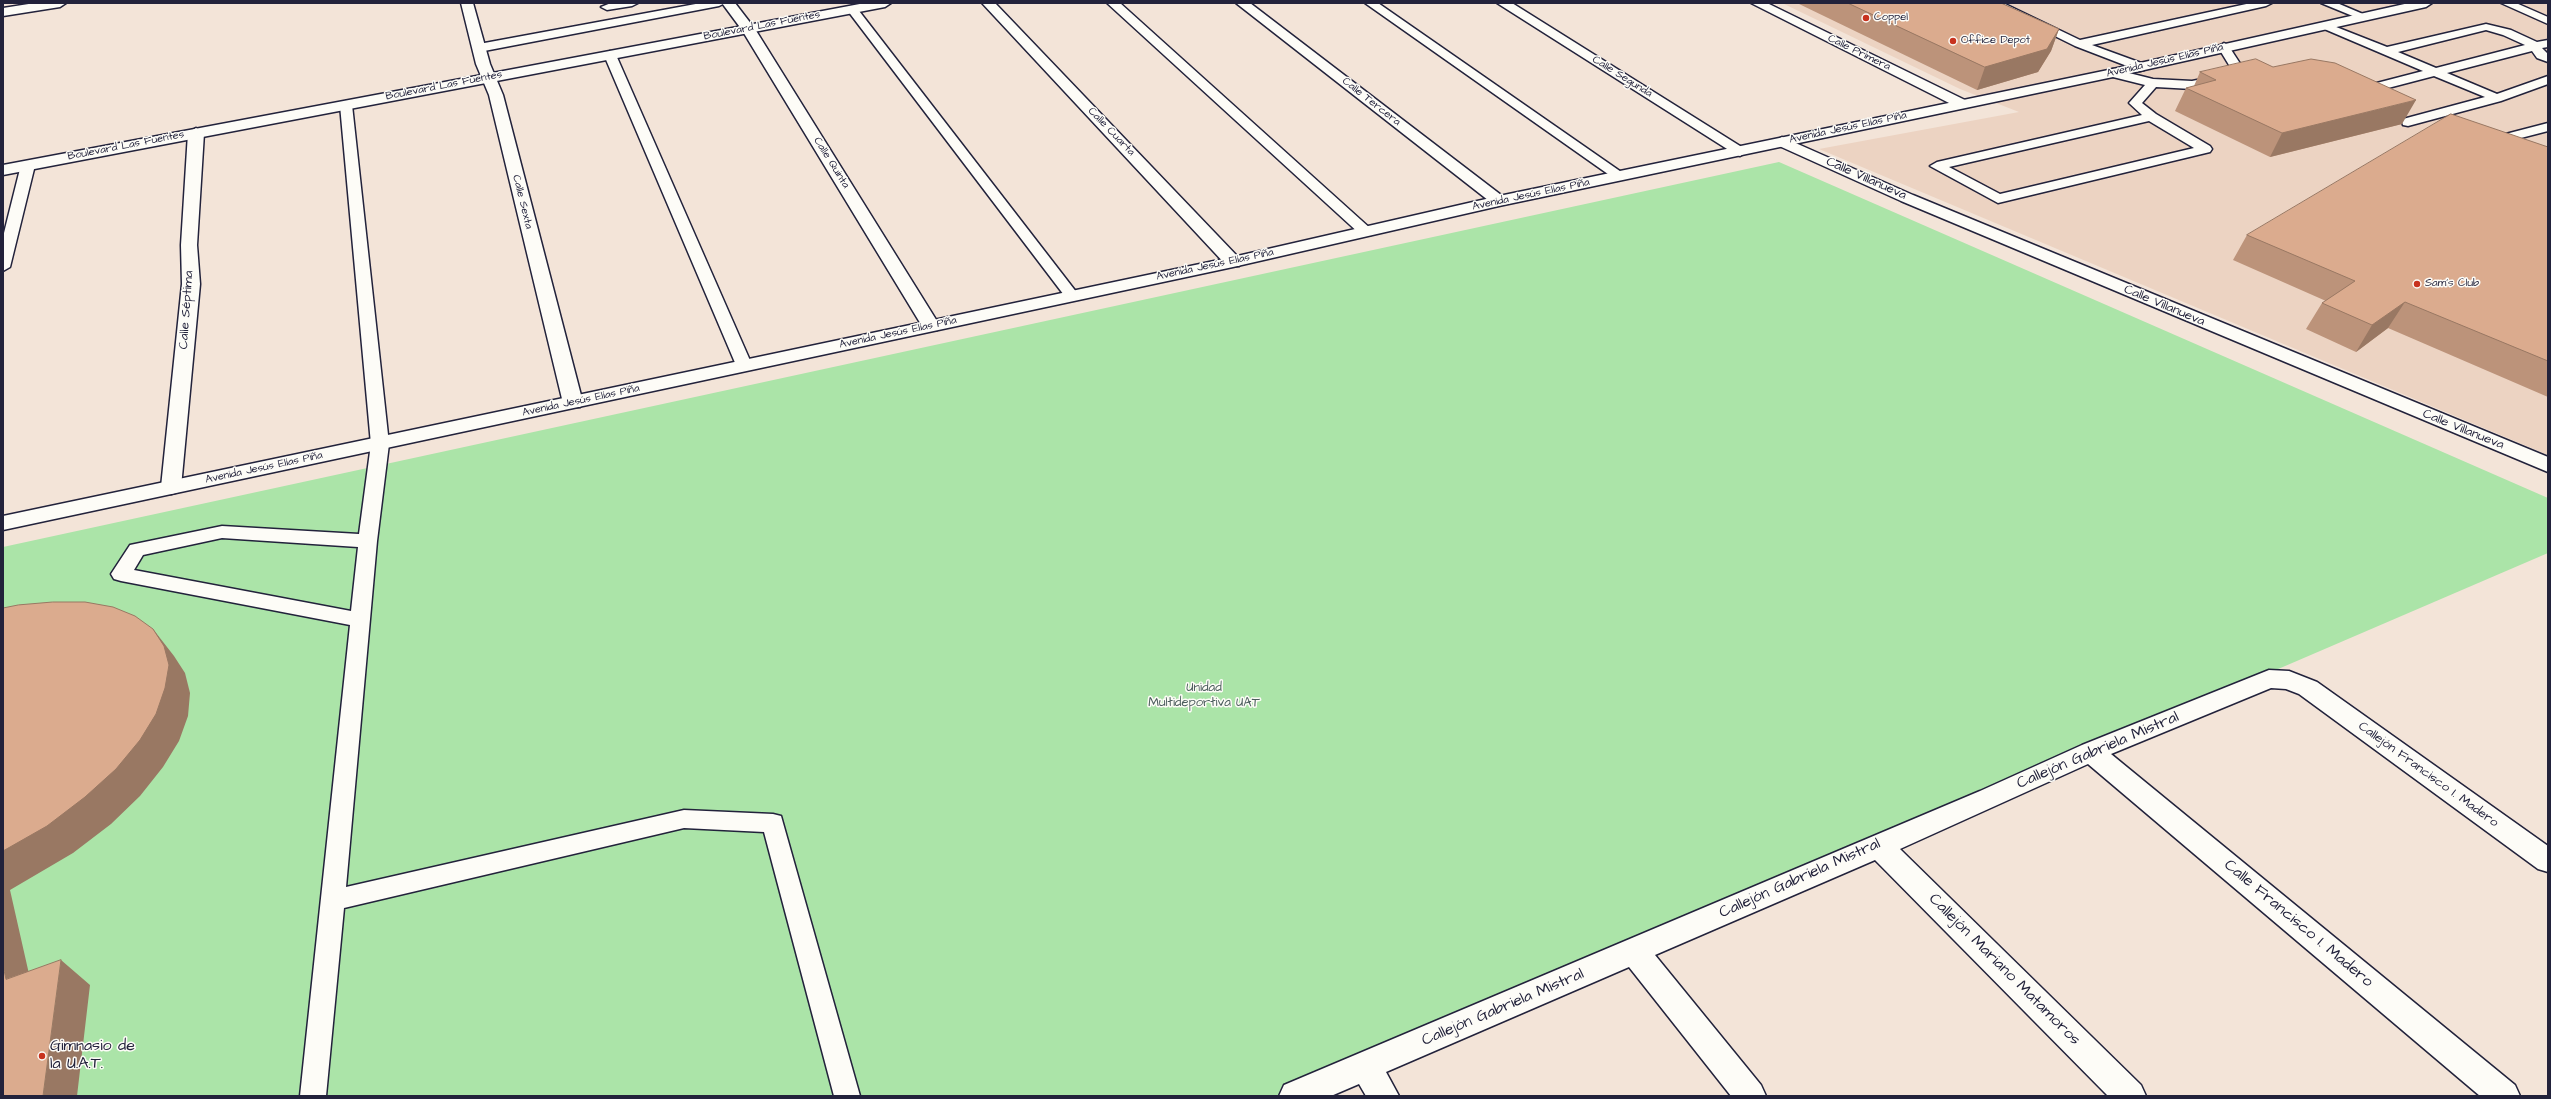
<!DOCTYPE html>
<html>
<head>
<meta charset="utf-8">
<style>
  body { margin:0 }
  #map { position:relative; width:2551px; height:1099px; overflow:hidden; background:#f3e4d8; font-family:"Architects Daughter",sans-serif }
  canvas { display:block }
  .frame { position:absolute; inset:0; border:4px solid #22223b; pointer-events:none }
</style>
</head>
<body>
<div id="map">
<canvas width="2551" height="1099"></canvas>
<div class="frame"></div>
</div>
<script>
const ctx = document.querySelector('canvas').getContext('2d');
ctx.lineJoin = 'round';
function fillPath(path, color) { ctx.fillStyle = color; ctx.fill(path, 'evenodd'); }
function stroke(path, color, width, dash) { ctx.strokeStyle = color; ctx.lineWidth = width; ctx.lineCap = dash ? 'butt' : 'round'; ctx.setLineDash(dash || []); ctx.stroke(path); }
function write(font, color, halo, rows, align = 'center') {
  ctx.font = font + ' "Architects Daughter",sans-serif'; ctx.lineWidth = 3; ctx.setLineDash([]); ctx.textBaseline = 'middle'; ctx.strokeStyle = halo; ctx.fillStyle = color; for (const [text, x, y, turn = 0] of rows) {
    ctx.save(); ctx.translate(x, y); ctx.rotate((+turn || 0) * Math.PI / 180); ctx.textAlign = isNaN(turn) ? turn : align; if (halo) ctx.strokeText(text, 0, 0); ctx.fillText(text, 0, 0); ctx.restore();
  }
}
const built = new Path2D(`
  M1782 3H2548V455L1819 149 2019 112 1960 89Z`);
const green = new Path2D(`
  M1779 162 2548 498V553L1285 1096H3V547Z`);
const service = new Path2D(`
  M611 3H638L632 6 607 10 601 7Z
  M701 3H725L719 6 479 52 473 48 479 44Z
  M1107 3H1120L1371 229 1373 232 1371 235H1361Z
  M1365 3H1378L1627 176 1620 180 1615 179Z
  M1988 3H2003L2080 40 2251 3H2272L2266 6 2092 45 2144 64V70L2140 71 2075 46Z
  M2321 3H2337L2370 17 2368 19H2360Z
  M2501 3H2516L2548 17V24Z
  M852 6 856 7 1077 293 1080 296 1077 299H1067L848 11V7Z
  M2326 23 2387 47 2486 24 2511 30 2537 42 2548 40V47L2542 48 2548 54V62L2537 58 2532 51 2447 73 2497 94 2548 76V84L2501 101 2408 126 2403 125 2402 122 2403 119 2485 97 2434 76 2369 93 2355 90 2353 87 2355 84 2369 85 2423 71 2322 28V24ZM2486 30 2503 35 2525 45 2436 68 2398 52Z
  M2224 43 2228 45 2241 65 2237 79 2192 89 2156 87 2142 103 2156 114 2210 146 2212 149 2210 152 1998 203 1930 166 1937 162 2142 115 2129 103 2145 85 2109 76V70L2113 69 2153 79 2192 81 2227 74 2229 65 2218 47ZM2149 121 2194 148 2000 194 1949 167Z
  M610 51 616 55 752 365 750 368 744 370 736 365 604 55Z
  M346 101 352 105 389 444 377 541 346 887 684 810 773 814 781 816 860 1096H834L764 832 684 828 344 908 326 1096H300L350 625 121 581 114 579 111 574 130 545 222 526 359 534 371 444 340 105ZM222 538 358 547 351 611 134 570 143 555Z
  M2548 123V131L2517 139 2548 150V158L2498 142 2496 139 2498 136Z
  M28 161 35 165 10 267 3 271V237L21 165Z`);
const minor = new Path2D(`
  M35 3H66L60 7 3 16V8Z
  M461 3H473L490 64 503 95 583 403 580 407H566L563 403 489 95 476 64Z
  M722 3H735L755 29 940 326 937 330H925L922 326 742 30Z
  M982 3H995L1239 258 1242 262 1239 266H1227Z
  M1236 3H1250L1505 198 1507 201 1505 204H1493Z
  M1497 3H1512L1748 151 1740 156 1735 154Z
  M1751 3H1767L1967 101 1969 104 1967 107H1957Z
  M196 128 204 133 197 245 200 284 181 487 178 492 171 494 164 492 161 487 182 284 181 245 188 133Z
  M1782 137 1913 195 2548 457V472L1901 201 1777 145 1774 142Z
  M2269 670 2289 671 2317 682 2548 846V872L2538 869 2299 694 2286 689 2271 688 2111 754 2515 1085 2520 1096H2480L2088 764 1900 849 2141 1085 2146 1096H2108L1875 860 1655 955 1761 1085 1766 1096H1731L1629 967 1386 1072 1399 1096H1366L1359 1084 1331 1096H1279L1284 1085 1980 791 2082 745Z`);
const tertiary = new Path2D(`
  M865 3H891L885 7 3 175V165Z
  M2409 3H2432L2426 7 2113 77 1499 206 1233 267 3 530V516L1233 257 1499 196 2113 69Z`);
const wall = new Path2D(`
  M1797 3H2001L2059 29 2051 51 2038 72 1977 90Z
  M2200 72 2402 124 2270 157 2175 111 2186 88 2194 86Z
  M2548 147V397L2388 328 2356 352 2306 329 2322 303 2326 301 2233 260 2247 235Z`);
const shadedWall = new Path2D(`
  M2059 29 2051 51 2038 72 1977 90 1985 67Z
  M2416 100 2402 124 2270 157 2282 133Z
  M2405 302 2388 328 2356 352 2372 325Z
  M153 629 174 656 185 673 190 693 188 716 179 741 163 767 140 796 111 824 73 853 10 890 36 1005 6 979 3 966V851Z
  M61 960 90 985 77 1096H43Z`);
const building = new Path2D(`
  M1848 3H2001L2059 29 2047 49 1985 67Z
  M2256 59 2273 67 2311 59 2335 63 2416 100 2282 133 2186 88 2216 80 2200 72Z
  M2451 114 2548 147V361L2405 302 2372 325 2322 303 2355 281 2247 235Z
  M53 602H85L113 607 135 616 153 629 164 646 169 665 165 688 156 714 140 740 116 769 85 797 47 826 3 851V608L18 605Z
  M61 960 43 1096H3V966L6 979Z`);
const markers = [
  [1866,18,4,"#c8321e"],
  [1953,41,4,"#c8321e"],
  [2417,284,4,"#c8321e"],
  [42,1056,4,"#c8321e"]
];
const farPoinames = [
  ["Coppel",1874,18],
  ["Office Depot",1961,41],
  ["Sam's Club",2425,284]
];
const farStreetnames = [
  ["Boulevard Las Fuentes",762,26,-11],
  ["Calle Primera",1859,53,26],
  ["Avenida Jesús Elías Piña",2165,61,-13],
  ["Calle Segunda",1622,77,32],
  ["Boulevard Las Fuentes",444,86,-11],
  ["Calle Tercera",1371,102,38],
  ["Avenida Jesús Elías Piña",1848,128,-12],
  ["Calle Cuarta",1111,132,46],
  ["Boulevard Las Fuentes",126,146,-11],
  ["Calle Quinta",831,163,58],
  ["Avenida Jesús Elías Piña",1531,195,-12],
  ["Calle Sexta",522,202,76],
  ["Avenida Jesús Elías Piña",1215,265,-12],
  ["Avenida Jesús Elías Piña",898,333,-12],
  ["Avenida Jesús Elías Piña",581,401,-12],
  ["Avenida Jesús Elías Piña",264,468,-12]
];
const streetNames = [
  ["Calle Villanueva",1866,179,24],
  ["Calle Villanueva",2164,306,23],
  ["Calle Séptima",187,310,-86],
  ["Calle Villanueva",2463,430,22],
  ["Callejón Francisco I. Madero",2428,775,36]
];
const parkNames = [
  ["Unidad",1204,688],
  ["Multideportiva UAT",1204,703]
];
const nearStreetnames = [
  ["Callejón Gabriela Mistral",2098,751,-23],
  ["Callejón Gabriela Mistral",1800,879,-24],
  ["Calle Francisco I. Madero",2298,924,40],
  ["Callejón Mariano Matamoros",2004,970,45],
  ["Callejón Gabriela Mistral",1503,1008,-23]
];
const nearPoinames = [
  ["Gimnasio de",50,1047],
  ["la U.A.T.",50,1065]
];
fillPath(built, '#ecd3c2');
fillPath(green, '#abe4a8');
stroke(service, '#22223b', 3);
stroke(minor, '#22223b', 3);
stroke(tertiary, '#22223b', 3);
fillPath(service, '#fdfcf7');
fillPath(minor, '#fdfcf7');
fillPath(tertiary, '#fdfcf7');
fillPath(wall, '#bc937a');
fillPath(shadedWall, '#997863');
fillPath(building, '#dbab8e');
stroke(building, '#997863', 1);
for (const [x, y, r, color] of markers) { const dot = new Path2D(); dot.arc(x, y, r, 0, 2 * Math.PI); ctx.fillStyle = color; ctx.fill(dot); stroke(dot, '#fdfcf7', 1.5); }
write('11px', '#22223b', '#fdfcf7', farPoinames, 'left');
write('11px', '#22223b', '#fdfcf7', farStreetnames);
write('13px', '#22223b', '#fdfcf7', streetNames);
write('13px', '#4b5c5c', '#fdfcf7', parkNames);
write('16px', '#22223b', '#fdfcf7', nearStreetnames);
write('16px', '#22223b', '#fdfcf7', nearPoinames, 'left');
</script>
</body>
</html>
